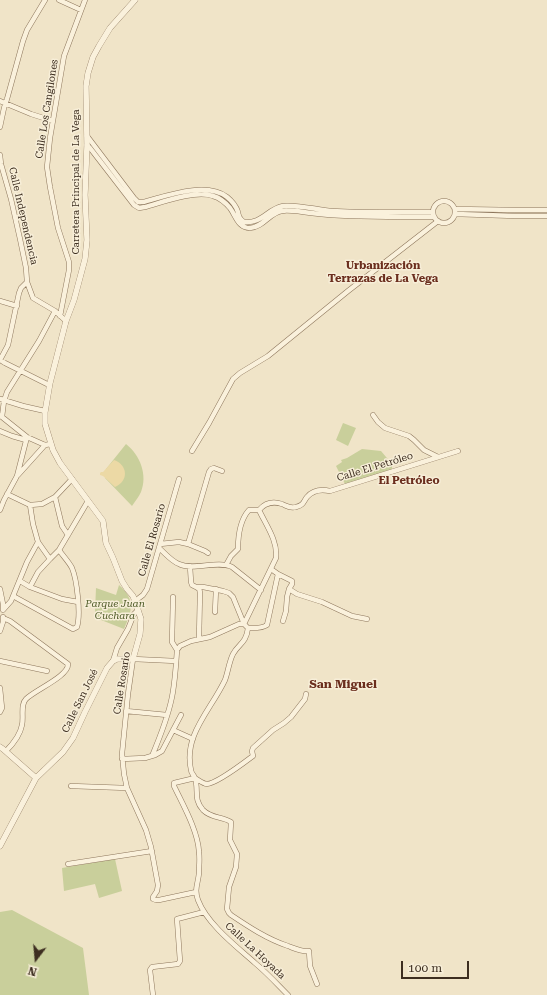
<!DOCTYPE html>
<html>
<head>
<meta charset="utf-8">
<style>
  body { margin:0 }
  #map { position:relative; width:547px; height:995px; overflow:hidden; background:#f0e4c8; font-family:"Roboto Serif",serif }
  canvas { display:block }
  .north { position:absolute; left:16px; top:939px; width:40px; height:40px; -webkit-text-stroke:3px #f7eed8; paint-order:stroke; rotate:196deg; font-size:11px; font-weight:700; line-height:16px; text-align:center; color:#3d2e20 }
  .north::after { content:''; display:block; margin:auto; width:14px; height:18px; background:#3d2e20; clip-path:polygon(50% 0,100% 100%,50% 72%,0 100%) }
  .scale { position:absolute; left:401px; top:961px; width:68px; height:18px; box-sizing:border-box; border:2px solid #3d2e20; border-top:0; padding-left:5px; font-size:12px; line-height:14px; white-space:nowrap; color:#3d2e20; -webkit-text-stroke:3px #f7eed8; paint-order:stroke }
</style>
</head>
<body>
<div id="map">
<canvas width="547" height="995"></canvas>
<div class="north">N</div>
<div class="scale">100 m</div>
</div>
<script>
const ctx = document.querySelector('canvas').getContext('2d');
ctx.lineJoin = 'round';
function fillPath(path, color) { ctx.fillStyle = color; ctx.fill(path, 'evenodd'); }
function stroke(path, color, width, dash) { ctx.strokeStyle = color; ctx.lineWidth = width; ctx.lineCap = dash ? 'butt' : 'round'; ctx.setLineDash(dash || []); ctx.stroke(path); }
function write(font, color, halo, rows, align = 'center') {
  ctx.font = font + ' "Roboto Serif",serif'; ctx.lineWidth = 3; ctx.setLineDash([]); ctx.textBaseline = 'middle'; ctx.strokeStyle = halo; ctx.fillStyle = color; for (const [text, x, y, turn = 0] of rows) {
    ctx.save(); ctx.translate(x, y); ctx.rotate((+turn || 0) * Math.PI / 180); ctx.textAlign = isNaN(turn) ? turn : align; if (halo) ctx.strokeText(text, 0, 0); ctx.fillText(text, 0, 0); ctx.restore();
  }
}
const green = new Path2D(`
  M343 423 356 428 348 446 336 440Z
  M126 444C140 455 148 475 141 492 139 497 135 501 132 506L105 478 106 469Z
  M362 449 381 451 392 464V472L345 484 336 466 342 462 341 460 347 458Z
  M119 585C136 600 132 611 124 629L96 618 95 611 96 588 116 595Z
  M115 859 122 891 99 898 95 884 64 891 62 868Z
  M12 910 83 948 89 995H0V912Z`);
const sand = new Path2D(`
  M114 460C128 465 129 481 115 487L103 476 100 475V473L101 472H103Z`);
const minor = new Path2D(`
  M59 0 81 10
  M0 101 31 114 53 121
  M0 127 4 108 7 99 23 41 27 30 45 0
  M87 136 134 198 138 202H143C166 196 206 181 227 197 232 201 236 206 238 212 238 213 239 217 240 218 241 220 243 221 244 222 262 224 267 209 283 206 295 204 318 210 332 211 365 213 399 212 433 212
  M87 145 90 148 134 205 139 208 145 207C163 202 195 190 213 196 220 198 225 202 230 208 236 216 238 228 250 228 264 227 269 213 282 211 286 210 292 211 297 211 308 213 319 214 330 215 365 217 399 217 434 217
  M0 155 1 164 11 199 20 239 26 268 27 282 33 298 55 311 66 321
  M433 212a11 11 0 1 1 22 0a11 11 0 1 1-22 0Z
  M455 209 515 210H547
  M455 214 515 216H547
  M0 301 17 306
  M60 316 69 270V262L58 228 50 187 47 167 50 138 64 56 85 0
  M0 360 8 345 19 293 21 288 27 282
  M0 360 5 363 49 385
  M0 399 23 406 45 411
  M373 415 378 422 385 428 409 436 414 440 424 450 438 457
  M0 416 2 417 27 437 45 445 51 444
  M2 417 4 401 7 392 39 341 55 311
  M0 431 12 436 26 440
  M192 451 209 423 233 379 240 373 268 356 348 291 438 221
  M18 475 45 445
  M7 494 30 505 33 524 38 542 50 559
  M55 497 62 526 68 535
  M30 505 42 504 55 497 72 479
  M0 510 4 500 17 476 27 437
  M259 510C265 503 273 501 282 504 287 506 290 509 296 507 304 505 303 502 307 497 313 490 321 489 330 491L458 451
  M160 544 179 542 188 544 209 472 211 469 214 468 222 471
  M188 544 205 551 208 553
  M159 548C165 553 171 561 179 564 193 571 217 560 232 567L261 590
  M226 565 231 556 238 549C238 537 240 520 249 510H259
  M190 566 191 582 192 585 196 587H203L223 591 229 593 233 597 244 624 248 628C246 644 239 643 233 654 229 662 228 672 225 680 211 710 183 735 191 770 191 773 194 775 195 778 199 790 193 799 203 810 212 819 222 816 231 822L230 840 237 854 236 867 229 887 227 909 229 913 231 915C249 927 267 939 288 946 296 949 302 952 309 951L310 966 317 984
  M278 574 292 581V584L289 589 287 597 286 611 283 621
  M20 581 30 587 62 599 78 602
  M30 587 38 572 50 559 59 550 88 501
  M196 587 199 589 200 592 199 639
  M0 589 3 604V609
  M289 589 297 594 322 602 352 616 367 619
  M13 596 73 629 77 627C81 614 77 580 72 568 69 562 63 556 59 550
  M173 597 172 642 177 650
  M135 601 143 595 147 589 179 479
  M3 610 11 601 27 562 38 542
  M215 612 216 589
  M3 618 10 621 68 664C69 676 35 690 26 699 20 705 24 717 22 725 20 736 13 744 6 751
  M244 624 276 558C278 541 266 525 259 510
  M248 628C254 628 261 629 267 625L278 574 271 569
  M0 631 3 622V617
  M0 661 47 671
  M113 661 117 648 128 629 134 614 138 610
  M176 661 133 659 128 694 122 754 124 774 127 788 146 830 151 847 158 885 157 891 153 897V899L156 900H159L196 892
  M0 688 2 708 0 712
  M126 711 167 715
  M173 730 193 739
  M152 756C160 737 168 717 172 697 175 682 176 666 177 650L180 646 191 641 210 637 239 624H244
  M122 759 145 758 155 755 162 751 181 715
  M195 778 174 783V786C183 805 198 831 199 852 200 859 199 866 199 873 198 884 194 889 198 900 207 924 237 947 255 963 267 973 277 984 288 995
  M195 778C198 780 203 783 206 784 215 785 245 762 253 756L252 751 253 748 273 730 284 723 291 717 305 699 306 694
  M71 786 127 788
  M68 864 152 851
  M153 995 150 970 152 967 178 964 180 961 177 919 204 912`);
const tertiary = new Path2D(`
  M0 747 3 749 36 778
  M0 846 36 778 63 752 73 738 85 712 107 668 113 661 117 659H133L140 634 141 619 136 604 133 596 127 589 122 581 113 558 106 543 103 521 60 463 53 450 45 424V412L50 383 66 321 74 300 85 259 87 240 85 195 87 145 86 86 88 73 93 57 99 46 110 28 135 0`);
const streetNames = [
  ["Calle Los Cangilones",47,109,-81],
  ["Carretera Principal de La Vega",76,182,-90],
  ["Calle Independencia",23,216,77],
  ["Calle El Petróleo",375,467,-17],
  ["Calle El Rosario",152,540,-74],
  ["Calle Rosario",122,683,-81],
  ["Calle San José",80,701,-64],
  ["Calle La Hoyada",255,951,43]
];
const parkNames = [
  ["Parque Juan",115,604],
  ["Cuchara",115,616]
];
const neighbourhoodNames = [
  ["Urbanización",383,266],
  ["Terrazas de La Vega",383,279],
  ["El Petróleo",409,481]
];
const quarterNames = [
  ["San Miguel",343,684]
];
fillPath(green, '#c9cf9b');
fillPath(sand, '#ecd9a5');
stroke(minor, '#8d765c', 5.5);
stroke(tertiary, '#8d765c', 6);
stroke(minor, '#faf1dc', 4.5);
stroke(tertiary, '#faf1dc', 5.5);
write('10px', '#3d2e20', '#f7eed8', streetNames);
write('italic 10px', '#4d5a26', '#f7eed8', parkNames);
write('bold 11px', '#6b2e1e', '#f7eed8', neighbourhoodNames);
write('bold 12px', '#6b2e1e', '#f7eed8', quarterNames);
</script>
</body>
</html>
